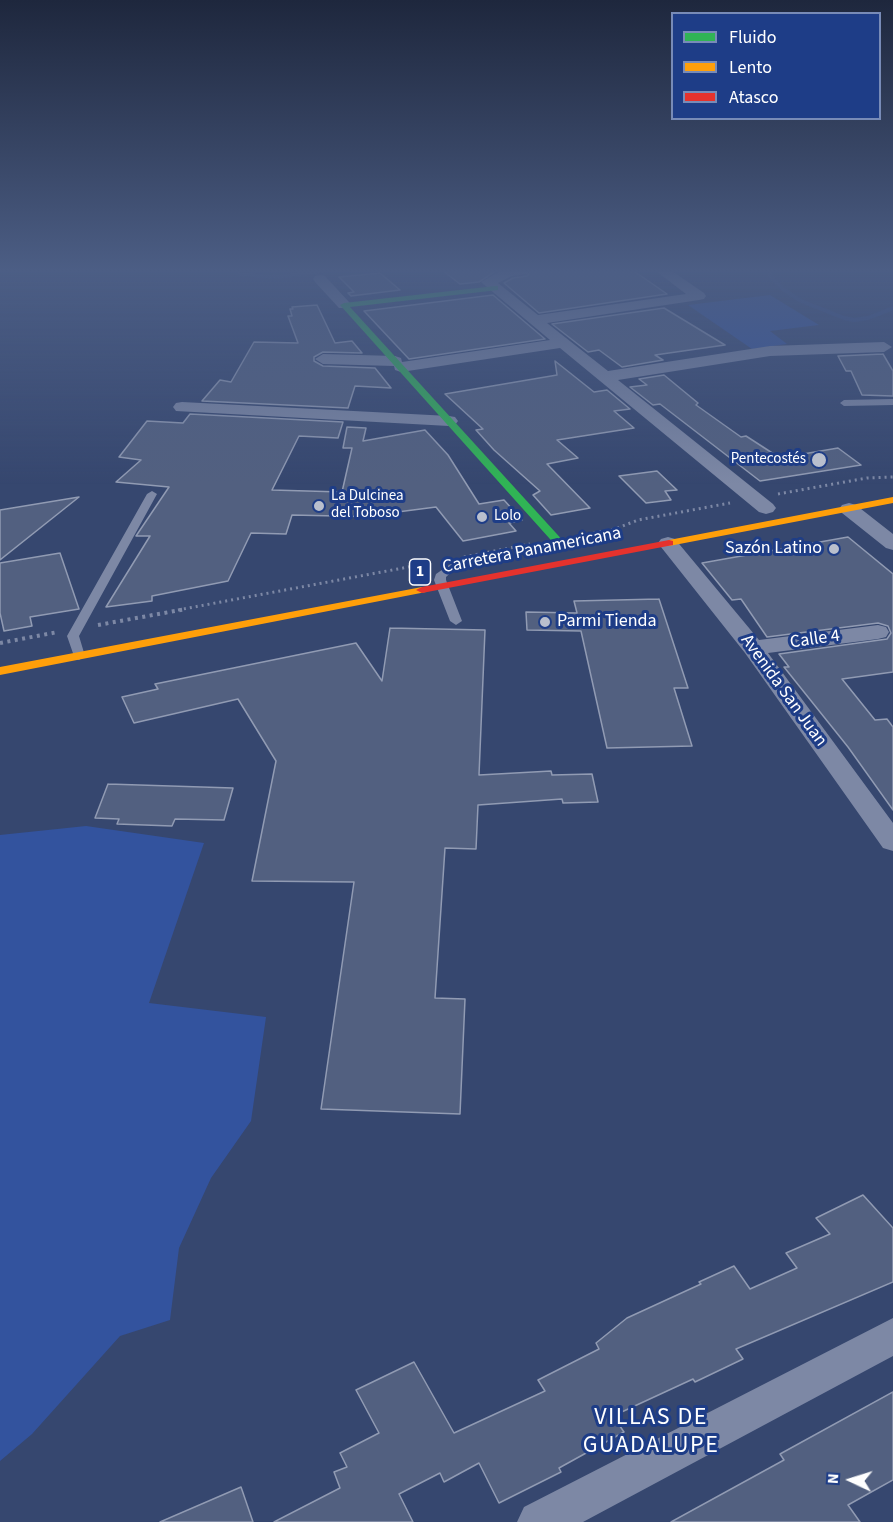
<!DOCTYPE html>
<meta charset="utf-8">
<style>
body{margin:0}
#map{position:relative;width:893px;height:1522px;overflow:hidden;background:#36476f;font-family:"Source Sans 3",sans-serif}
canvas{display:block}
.legend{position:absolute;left:671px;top:12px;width:210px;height:108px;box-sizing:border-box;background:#1e3d87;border:2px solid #788bb7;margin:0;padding:8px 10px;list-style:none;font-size:18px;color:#fff}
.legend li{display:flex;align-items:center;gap:12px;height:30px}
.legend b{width:30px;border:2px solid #788bb7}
.north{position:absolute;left:821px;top:1450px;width:60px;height:60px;-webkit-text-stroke:4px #1e3d87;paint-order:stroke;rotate:274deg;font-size:16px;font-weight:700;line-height:24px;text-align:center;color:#fff}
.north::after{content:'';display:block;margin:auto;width:21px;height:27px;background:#fff;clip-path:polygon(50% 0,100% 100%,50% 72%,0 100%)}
</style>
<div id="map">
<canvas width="893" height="1522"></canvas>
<ul class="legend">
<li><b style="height:8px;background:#30b455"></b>Fluido</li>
<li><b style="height:8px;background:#ff9f0a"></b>Lento</li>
<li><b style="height:8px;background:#e5322d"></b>Atasco</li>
</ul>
<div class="north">N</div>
</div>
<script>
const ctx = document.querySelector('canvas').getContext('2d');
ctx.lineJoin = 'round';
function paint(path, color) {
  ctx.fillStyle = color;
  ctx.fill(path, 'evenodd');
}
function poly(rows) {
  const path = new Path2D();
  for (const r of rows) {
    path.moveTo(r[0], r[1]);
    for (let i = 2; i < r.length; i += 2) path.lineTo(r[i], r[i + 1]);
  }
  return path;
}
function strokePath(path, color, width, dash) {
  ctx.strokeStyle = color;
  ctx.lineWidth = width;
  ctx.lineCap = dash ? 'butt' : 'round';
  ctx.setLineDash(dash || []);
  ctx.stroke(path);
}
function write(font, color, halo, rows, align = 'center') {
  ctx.font = font + ' "Source Sans 3",sans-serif';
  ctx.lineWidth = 6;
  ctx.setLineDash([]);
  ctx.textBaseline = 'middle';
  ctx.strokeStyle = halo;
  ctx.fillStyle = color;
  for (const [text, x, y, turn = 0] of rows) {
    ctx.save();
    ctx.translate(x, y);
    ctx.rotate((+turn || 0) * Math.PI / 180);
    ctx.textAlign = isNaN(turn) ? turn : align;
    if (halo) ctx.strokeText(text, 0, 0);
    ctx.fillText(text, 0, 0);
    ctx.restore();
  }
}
const green = poly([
 [770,295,819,325,770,331,787,344,752,349,688,305],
 [86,826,204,843,149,1003,266,1017,251,1121,211,1178,179,1248,170,1320,120,1336,32,1434,0,1461,0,835]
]);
const stream = poly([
 [239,271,240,274,275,277,324,271],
 [770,271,770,276,784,290,801,301,844,318,854,320,868,318,893,308]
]);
const building = poly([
 [443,271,496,271,479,282,460,284,443,271],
 [531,271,634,271,667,294,539,313,504,283,513,278,527,276,531,271],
 [380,273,400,290,351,296,348,293,354,292,339,277,380,273],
 [493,295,545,339,409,359,364,311,493,295],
 [317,305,335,343,352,341,362,353,323,352,314,357,314,361,323,366,375,368,391,388,355,386,348,408,202,401,220,380,231,382,254,342,298,343,288,316,292,316,290,309,293,309,292,307,317,305],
 [664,308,725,345,655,355,663,360,622,367,599,350,588,352,552,324,664,308],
 [883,354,893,371,893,396,862,395,851,371,846,371,838,356,883,354],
 [555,361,594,392,607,390,630,409,614,411,634,428,557,440,578,458,547,464,590,508,551,515,533,495,540,491,494,450,476,430,483,429,445,394,557,375,555,361],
 [664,375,698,403,696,405,741,437,746,436,780,458,838,448,861,465,760,481,660,404,653,405,630,387,647,385,639,379,664,375],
 [190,414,343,422,338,438,299,436,272,490,342,492,352,448,343,448,347,427,366,428,363,441,425,430,448,455,479,504,504,500,522,520,509,523,516,531,463,541,436,507,382,514,382,517,292,515,286,534,251,533,228,581,152,596,152,601,106,607,150,536,136,536,169,487,116,482,141,460,119,457,147,421,183,423,190,414],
 [657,471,677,490,665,491,671,500,646,503,619,476,657,471],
 [79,497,0,560,0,510,79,497],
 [848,537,893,574,893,672,842,679,875,720,887,719,893,727,893,810,848,747,784,667,789,667,779,654,887,639,891,633,888,626,878,623,767,637,741,599,732,600,702,563,848,537],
 [60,553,79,609,30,617,32,626,4,631,0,613,0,563,60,553],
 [659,599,688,688,674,688,692,746,607,748,581,631,527,630,526,612,577,613,574,601,659,599],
 [390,628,485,630,479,775,551,771,552,775,592,774,598,802,563,803,562,799,478,805,476,849,445,848,435,998,465,999,460,1114,321,1109,354,882,252,881,276,761,238,699,134,723,122,697,158,689,155,684,356,643,382,681,390,628],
 [108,784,233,788,224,820,175,819,172,826,117,824,119,819,95,818,108,784],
 [863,1195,893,1228,893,1282,736,1349,743,1359,695,1382,693,1379,613,1416,624,1432,559,1468,561,1472,499,1503,479,1463,444,1482,440,1473,399,1494,413,1522,274,1522,340,1488,334,1472,347,1467,340,1453,379,1433,356,1390,414,1362,454,1433,545,1391,538,1380,599,1349,596,1343,627,1318,701,1284,699,1282,734,1266,750,1289,797,1268,786,1253,830,1234,816,1218,863,1195],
 [893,1392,893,1480,848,1505,860,1522,671,1522,784,1460,780,1454,893,1392],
 [241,1487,253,1522,160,1522,241,1487]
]);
const pathFar1 = poly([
 [778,494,867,478,893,477],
 [582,535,615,529,638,520,730,503],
 [464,557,530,544],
 [178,610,430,563]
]);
const path = poly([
 [98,625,186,609],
 [0,643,58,632]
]);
const lane = poly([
 [893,399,893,405,844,406,840,403,844,400,893,399],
 [152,491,157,494,79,636,85,656,79,660,75,659,67,636,147,494,152,491],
 [452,563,458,566,446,577,446,580,462,621,456,625,450,621,434,580,436,574,452,563]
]);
const street = poly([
 [500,271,529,271,527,274,512,276,498,283,538,315,686,294,656,271,672,271,704,293,706,296,704,299,699,300,547,323,608,371,770,346,884,342,892,347,884,352,770,356,618,380,773,504,776,508,773,512,766,514,759,512,560,348,401,372,395,370,394,366,323,364,315,359,323,354,395,356,401,358,402,362,550,340,481,282,500,271],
 [320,275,325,276,349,302,351,305,349,308,339,308,315,282,313,279,315,276,320,275],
 [182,402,449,416,455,417,458,421,455,425,449,426,176,411,173,407,176,403,182,402],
 [849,503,856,505,893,534,893,550,886,548,842,513,839,509,842,505,849,503],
 [668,537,675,539,759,640,878,625,886,627,889,632,886,637,878,639,768,653,893,823,893,851,883,848,745,653,661,547,658,543,661,539,668,537],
 [893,1318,893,1356,583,1522,517,1522,524,1507,893,1318]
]);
const fast = poly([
 [495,286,498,286,498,290,350,307,566,544,566,548,558,548,340,305,344,303,495,286]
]);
const slow = poly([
 [893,497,893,503,669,546,664,543,669,540,893,497],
 [422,587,426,588,426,592,0,675,0,667,422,587]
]);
const jam = poly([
 [669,540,673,541,673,545,422,593,416,590,422,587,669,540]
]);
const markers = [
 [819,460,8,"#b9bfcd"],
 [319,506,6,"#b9bfcd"],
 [482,517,6,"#b9bfcd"],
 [834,549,6,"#b9bfcd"],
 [545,622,6,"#b9bfcd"]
];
const farPoinames = [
 ["Pentecostés",806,460,"right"],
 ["La Dulcinea",331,497],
 ["del Toboso",331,514],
 ["Lolo",494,517]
];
const shields = [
 [420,572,21]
];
const shieldNames = [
 ["1",420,572]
];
const poiNames = [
 ["Sazón Latino",822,549],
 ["Parmi Tienda",557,622,"left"]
];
const streetNames = [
 ["Carretera Panamericana",532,551,-11],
 ["Calle 4",815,640,-8],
 ["Avenida San Juan",783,691,54]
];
const nearNeighbourhoodnames = [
 ["VILLAS DE",651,1419],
 ["GUADALUPE",651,1447]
];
paint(green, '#33539e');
strokePath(stream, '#354b80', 4);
paint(building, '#526080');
strokePath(building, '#919bb3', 1.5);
strokePath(pathFar1, '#7d88a5', 3, [2, 4]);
strokePath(path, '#7d88a5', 4, [3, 4.5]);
paint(lane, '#7d88a5');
paint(street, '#7d88a5');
paint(fast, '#30b455');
paint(slow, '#ff9f0a');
paint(jam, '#e5322d');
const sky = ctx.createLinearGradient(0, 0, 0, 484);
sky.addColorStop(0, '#1e273d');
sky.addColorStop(0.56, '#4c5e85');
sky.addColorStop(1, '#4c5e8500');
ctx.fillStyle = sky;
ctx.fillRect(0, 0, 893, 484);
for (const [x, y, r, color] of markers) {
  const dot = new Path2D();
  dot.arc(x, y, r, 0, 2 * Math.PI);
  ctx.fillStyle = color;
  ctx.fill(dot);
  strokePath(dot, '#1e3d87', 2);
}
write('15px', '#fff', '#1e3d87', farPoinames, 'left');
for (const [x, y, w] of shields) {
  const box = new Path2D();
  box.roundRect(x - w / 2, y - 13, w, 26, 4.5);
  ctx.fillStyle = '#1e3d87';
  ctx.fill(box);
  strokePath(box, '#fff', 1.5);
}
write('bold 16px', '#fff', null, shieldNames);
write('18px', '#fff', '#1e3d87', poiNames, 'right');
write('18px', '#fff', '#1e3d87', streetNames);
ctx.letterSpacing = '1.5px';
write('24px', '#fff', '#1e3d87', nearNeighbourhoodnames);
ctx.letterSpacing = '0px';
</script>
